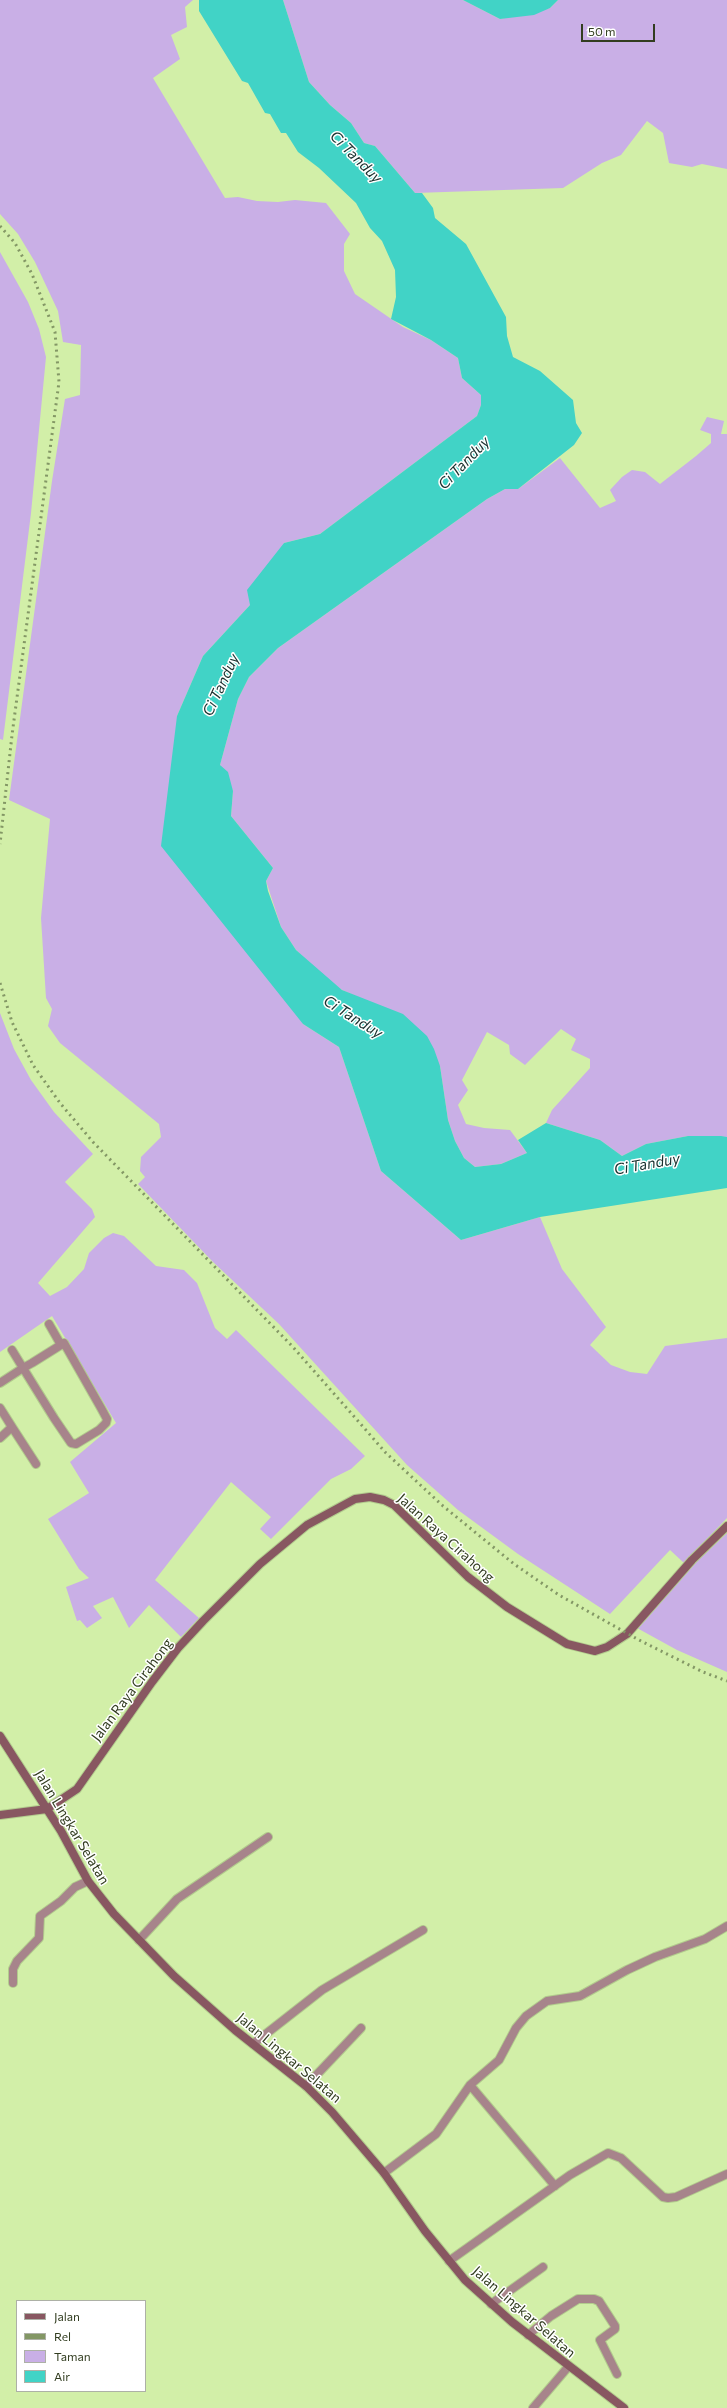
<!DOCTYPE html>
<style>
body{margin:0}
#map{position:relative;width:727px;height:2408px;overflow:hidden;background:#d2efa8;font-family:Commissioner,sans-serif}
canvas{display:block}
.legend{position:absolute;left:16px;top:2300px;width:130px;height:92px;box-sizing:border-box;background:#fff;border:1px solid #adb1a6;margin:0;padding:5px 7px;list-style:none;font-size:12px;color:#323d20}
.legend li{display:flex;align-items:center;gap:8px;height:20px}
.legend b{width:20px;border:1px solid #adb1a6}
.scale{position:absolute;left:581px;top:24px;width:74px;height:18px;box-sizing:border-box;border:2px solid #323d20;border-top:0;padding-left:5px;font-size:12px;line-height:14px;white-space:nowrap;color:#323d20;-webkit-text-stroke:3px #fff;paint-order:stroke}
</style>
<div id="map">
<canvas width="727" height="2408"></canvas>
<ul class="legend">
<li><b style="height:5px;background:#885761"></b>Jalan</li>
<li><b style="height:5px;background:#839765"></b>Rel</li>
<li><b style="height:11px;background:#c9afe6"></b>Taman</li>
<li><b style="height:11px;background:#41d3c6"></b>Air</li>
</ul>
<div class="scale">50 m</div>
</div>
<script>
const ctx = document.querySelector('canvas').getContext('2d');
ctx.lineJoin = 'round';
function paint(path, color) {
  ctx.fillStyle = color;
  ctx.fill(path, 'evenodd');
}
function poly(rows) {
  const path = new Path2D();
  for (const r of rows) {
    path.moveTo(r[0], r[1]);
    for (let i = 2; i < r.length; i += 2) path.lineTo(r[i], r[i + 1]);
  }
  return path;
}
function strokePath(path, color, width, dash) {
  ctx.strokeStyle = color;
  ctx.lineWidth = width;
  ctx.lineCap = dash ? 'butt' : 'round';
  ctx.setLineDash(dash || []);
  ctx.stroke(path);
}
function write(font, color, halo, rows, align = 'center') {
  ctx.font = font + ' Commissioner,sans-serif';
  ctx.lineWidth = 3;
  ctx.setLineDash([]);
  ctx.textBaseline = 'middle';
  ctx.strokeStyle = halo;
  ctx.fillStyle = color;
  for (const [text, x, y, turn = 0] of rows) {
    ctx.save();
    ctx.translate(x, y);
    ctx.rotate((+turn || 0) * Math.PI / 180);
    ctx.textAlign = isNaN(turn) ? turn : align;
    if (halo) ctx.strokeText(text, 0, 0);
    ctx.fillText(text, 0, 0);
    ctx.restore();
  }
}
const green = poly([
 [0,0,193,0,185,7,187,27,171,35,180,59,153,78,225,198,238,197,257,201,278,202,295,200,326,203,350,234,344,244,344,271,355,294,403,327,431,340,458,358,462,378,481,395,481,405,477,416,320,534,284,543,250,605,203,656,177,716,303,1024,339,1047,381,1171,461,1240,540,1217,562,1269,606,1327,590,1345,611,1365,630,1372,647,1374,665,1346,727,1338,727,1518,684,1563,670,1550,610,1614,518,1554,458,1510,407,1465,279,1324,213,1262,138,1184,145,1177,140,1171,141,1157,161,1137,159,1124,60,1043,48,1026,52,1009,46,998,41,918,50,819,9,800,52,481,65,399,80,395,81,345,63,342,58,311,35,262,18,234,0,214],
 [283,0,463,0,500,19,550,8,558,0,727,0,727,169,702,164,692,167,669,163,663,133,647,121,621,155,602,163,563,188,415,193,375,146,364,143,351,123,330,105,309,82],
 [0,252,28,302,39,329,46,357,31,513,3,740,0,739],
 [707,417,724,421,721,434,727,434,727,1137,688,1136,646,1144,622,1156,600,1140,546,1123,552,1110,590,1068,590,1059,571,1050,576,1039,561,1029,525,1065,510,1054,509,1045,487,1032,462,1080,468,1090,458,1105,466,1124,484,1128,510,1130,527,1153,501,1164,475,1167,464,1158,455,1141,448,1120,440,1066,372,1003,342,990,322,975,296,950,281,927,266,881,273,868,231,816,233,791,220,765,238,699,249,677,278,648,487,499,505,489,518,489,560,458,600,508,616,501,610,490,622,477,632,470,645,472,660,484,696,456,711,443,711,434,700,430],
 [0,1013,14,1049,31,1080,54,1112,93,1154,65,1182,92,1209,95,1217,38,1283,50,1296,67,1287,84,1269,89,1253,104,1238,113,1233,124,1236,156,1266,184,1270,197,1283,215,1328,227,1339,236,1330,365,1456,351,1469,331,1479,271,1539,260,1529,271,1517,231,1482,155,1580,199,1618,181,1637,149,1605,129,1628,113,1597,93,1606,102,1618,87,1628,80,1620,77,1621,74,1612,66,1587,89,1578,79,1569,48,1519,89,1493,70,1462,116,1423,52,1316,0,1352],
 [727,1533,727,1672,677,1650,637,1628,697,1561]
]);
const water = poly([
 [199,0,283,0,309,82,330,105,351,123,364,143,375,146,415,193,422,193,433,208,435,218,466,244,506,317,507,336,513,357,540,371,573,400,576,423,582,433,574,445,518,489,505,489,487,499,278,648,249,677,238,699,220,765,228,772,233,791,231,816,273,868,266,881,268,891,281,927,296,950,342,990,403,1014,427,1036,434,1049,440,1066,448,1120,455,1141,464,1158,475,1167,501,1164,527,1153,518,1140,546,1123,600,1140,622,1156,646,1144,688,1136,721,1136,727,1137,727,1188,540,1217,461,1240,381,1171,339,1047,303,1024,161,846,177,716,203,656,250,605,247,590,284,543,320,534,477,416,481,405,481,395,462,378,458,358,431,340,391,319,396,297,395,270,382,241,370,228,356,203,319,168,298,152,286,133,281,133,270,114,265,113,248,83,242,81,199,11],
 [463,0,558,0,550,8,534,15,500,19]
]);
const street = poly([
 [49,1324,61,1345],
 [0,1383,23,1368,32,1363,64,1343,101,1408,107,1419,106,1423,99,1430,76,1444,71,1443,54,1418,23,1368,12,1350],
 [0,1408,12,1427,0,1438],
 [12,1427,36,1464],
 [139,1940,177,1899,268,1837],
 [13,1983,13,1969,17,1961,39,1938,40,1916,61,1901,75,1887,88,1881],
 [253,2044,322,1990,423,1930],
 [470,2085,555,2186],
 [306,2086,361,2028],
 [384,2173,436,2134,470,2085,499,2060,516,2028,526,2016,547,2001,580,1996,627,1970,655,1957,705,1939,727,1926],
 [449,2261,570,2175,608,2153,621,2158,663,2197,668,2198,676,2197,727,2174],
 [491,2304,543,2267],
 [528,2335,551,2316,578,2299,594,2299,599,2301,615,2326,615,2329,600,2340,617,2374],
 [533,2408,568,2367]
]);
const secondary = poly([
 [0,1736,61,1831,88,1881,114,1914,174,1976,235,2030,306,2086,332,2112,384,2173,425,2231,465,2280,512,2322,624,2408],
 [0,1815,47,1809,77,1789,152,1682,178,1648,203,1621,260,1564,307,1525,355,1499,370,1497,384,1500,394,1505,468,1577,507,1607,567,1644,595,1651,607,1647,627,1634,692,1560,727,1526]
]);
const rail = poly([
 [0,226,15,243,32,274,55,332,59,382,12,735,0,844],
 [0,983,12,1022,33,1065,60,1103,93,1142,293,1347,386,1453,443,1506,514,1564,559,1595,639,1640,703,1672,727,1681]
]);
const streetNames = [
 ["Jalan Raya Cirahong",446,1538,42],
 ["Jalan Raya Cirahong",132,1690,-53],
 ["Jalan Lingkar Selatan",72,1827,59],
 ["Jalan Lingkar Selatan",289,2058,40],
 ["Jalan Lingkar Selatan",524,2312,41]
];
const waterNames = [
 ["Ci Tanduy",356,157,45],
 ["Ci Tanduy",464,463,-46],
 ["Ci Tanduy",221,685,-65],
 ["Ci Tanduy",353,1017,32],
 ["Ci Tanduy",647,1164,-10]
];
paint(green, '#c9afe6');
paint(water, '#41d3c6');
strokePath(street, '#b2cb8d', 10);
strokePath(secondary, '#b2cb8d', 10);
strokePath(street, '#a7848b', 8);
strokePath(secondary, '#885761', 8);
strokePath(rail, '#839765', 3, [2, 4]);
write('14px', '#323d20', '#fff', streetNames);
write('italic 15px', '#18302d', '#fff', waterNames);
</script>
